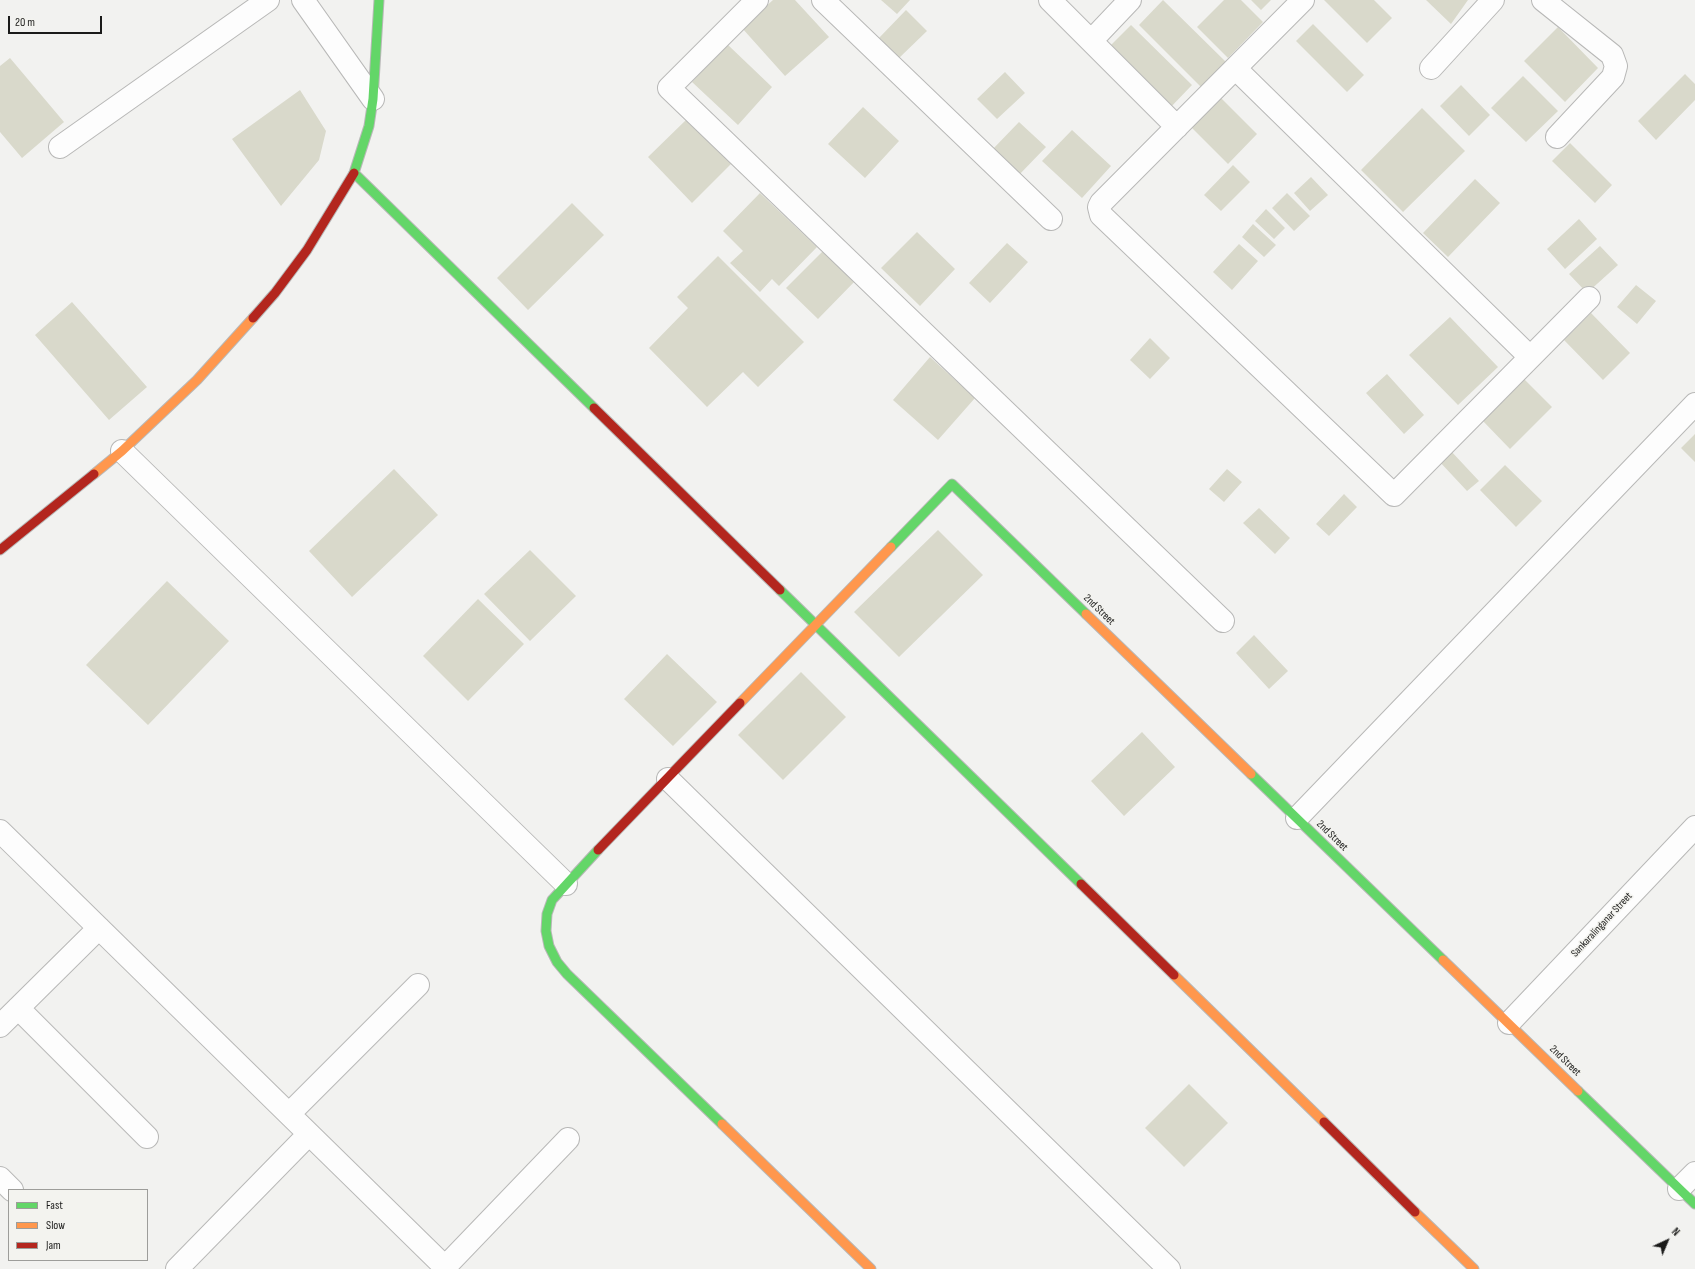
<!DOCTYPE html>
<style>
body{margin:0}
#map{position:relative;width:1695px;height:1269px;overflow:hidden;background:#f2f2f0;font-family:"Sofia Sans Condensed",sans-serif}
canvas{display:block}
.legend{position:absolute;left:8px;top:1189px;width:140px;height:72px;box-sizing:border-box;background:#f3f3ef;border:1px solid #9d9d9a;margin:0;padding:5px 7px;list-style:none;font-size:12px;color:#1b1b1a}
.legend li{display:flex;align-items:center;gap:8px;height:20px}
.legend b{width:20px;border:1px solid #9d9d9a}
.north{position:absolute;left:1647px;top:1221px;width:40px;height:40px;-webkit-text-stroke:3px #f3f3ef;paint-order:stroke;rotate:44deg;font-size:11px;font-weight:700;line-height:16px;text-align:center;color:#1b1b1a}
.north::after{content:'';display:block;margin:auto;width:14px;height:18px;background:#1b1b1a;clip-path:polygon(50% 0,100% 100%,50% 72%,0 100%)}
.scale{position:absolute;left:8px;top:16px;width:94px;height:18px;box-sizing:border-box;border:2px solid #1b1b1a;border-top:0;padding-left:5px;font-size:12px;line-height:14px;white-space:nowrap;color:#1b1b1a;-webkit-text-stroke:3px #f3f3ef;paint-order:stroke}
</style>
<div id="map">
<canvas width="1695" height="1269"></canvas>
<ul class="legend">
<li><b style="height:5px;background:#63d668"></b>Fast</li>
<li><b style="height:5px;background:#ff974d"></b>Slow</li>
<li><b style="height:5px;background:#b3261e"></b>Jam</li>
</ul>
<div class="north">N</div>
<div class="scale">20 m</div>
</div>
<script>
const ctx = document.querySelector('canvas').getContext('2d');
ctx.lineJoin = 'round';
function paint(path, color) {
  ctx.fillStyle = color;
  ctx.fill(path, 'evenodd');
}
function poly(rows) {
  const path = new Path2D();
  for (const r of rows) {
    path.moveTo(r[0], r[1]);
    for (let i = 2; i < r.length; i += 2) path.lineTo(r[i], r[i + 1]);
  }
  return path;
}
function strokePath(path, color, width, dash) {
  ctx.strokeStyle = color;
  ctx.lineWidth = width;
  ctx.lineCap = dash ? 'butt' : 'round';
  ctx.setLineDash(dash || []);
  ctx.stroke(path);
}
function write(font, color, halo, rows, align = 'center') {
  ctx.font = font + ' "Sofia Sans Condensed",sans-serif';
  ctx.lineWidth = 3;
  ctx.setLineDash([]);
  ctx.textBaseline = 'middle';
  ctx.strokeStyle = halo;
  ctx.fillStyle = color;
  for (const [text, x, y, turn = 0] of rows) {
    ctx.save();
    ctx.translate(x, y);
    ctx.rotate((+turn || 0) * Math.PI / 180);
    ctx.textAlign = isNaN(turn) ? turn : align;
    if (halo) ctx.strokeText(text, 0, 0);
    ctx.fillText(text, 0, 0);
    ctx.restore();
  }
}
const building = poly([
 [773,0,795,0,829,37,785,76,742,28],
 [881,0,910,0,897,14],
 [1163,0,1226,62,1201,87,1139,25],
 [1224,0,1241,0,1263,22,1228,58,1197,27],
 [1251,0,1271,0,1261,10],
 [1324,0,1374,0,1392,18,1367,43],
 [1426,0,1468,0,1451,24],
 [906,10,927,31,898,59,878,39],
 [1313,24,1364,75,1347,92,1296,41],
 [1131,25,1192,85,1168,110,1107,49],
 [1558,27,1598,68,1565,102,1524,61],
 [727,44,772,87,738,125,692,82],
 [10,58,64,122,22,158,0,132,0,66],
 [1005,72,1025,93,997,119,977,99],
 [1685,74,1695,84,1695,100,1656,140,1638,121],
 [1523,76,1558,111,1526,142,1491,108],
 [1461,85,1490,115,1469,136,1440,106],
 [300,90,326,131,319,160,281,206,232,139],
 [1218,95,1257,134,1228,164,1188,124],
 [863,107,899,141,865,178,828,144],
 [1422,108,1465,151,1403,212,1361,170],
 [687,119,731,164,692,203,648,157],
 [1019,122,1046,147,1017,177,991,151],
 [1072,130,1111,166,1082,198,1042,161],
 [1570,143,1612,185,1595,203,1552,161],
 [1233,165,1250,182,1221,211,1204,195],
 [1311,177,1328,195,1310,211,1294,193],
 [1475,179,1500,203,1448,257,1423,233],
 [760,193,817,247,779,286,772,279,760,292,730,263,743,251,723,231],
 [1287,193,1310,216,1294,231,1272,208],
 [572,203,604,235,528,310,497,278],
 [1266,209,1285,228,1274,239,1255,221],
 [1579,219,1597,239,1565,269,1547,249],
 [1253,224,1276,245,1264,257,1242,237],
 [917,232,955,269,920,306,881,268],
 [1007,243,1028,262,990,303,969,283],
 [1239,244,1258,261,1232,290,1213,272],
 [1600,246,1618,265,1587,293,1569,274],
 [826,248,858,278,818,319,786,288],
 [718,256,804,342,758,387,743,372,707,407,649,348,688,308,677,297],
 [1636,285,1656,301,1637,324,1617,307],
 [72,302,147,387,109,420,35,335],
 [1591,313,1630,353,1603,380,1564,340],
 [1450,317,1498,367,1458,405,1409,355],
 [1150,338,1170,358,1150,379,1130,360],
 [930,357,975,398,938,440,893,400],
 [1387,374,1424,415,1404,434,1366,393],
 [1522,377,1552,407,1510,449,1481,419],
 [1695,434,1695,462,1681,448],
 [1450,450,1479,481,1467,491,1438,460],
 [1505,465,1542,501,1516,527,1480,490],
 [394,469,438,515,352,597,309,551],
 [1227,469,1242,482,1224,502,1209,489],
 [1344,494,1357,507,1329,536,1316,524],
 [1259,508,1290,538,1275,554,1243,523],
 [938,530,983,575,899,657,854,612],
 [530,550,576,596,530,641,484,594],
 [167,581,229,641,148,725,86,665],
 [478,599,524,644,468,701,423,656],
 [1254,635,1288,671,1269,689,1236,653],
 [667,654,717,702,673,746,624,699],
 [801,672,846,717,783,780,738,735],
 [1142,732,1175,767,1124,816,1091,781],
 [1189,1084,1228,1123,1184,1167,1145,1128]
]);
const street = poly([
 [303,0,373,99],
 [757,0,669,88,1223,621],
 [823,0,1051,219],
 [1050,0,1177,127],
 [1303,0,1101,203,1099,207,1101,215,1394,495,1589,298],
 [1543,0,1612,55,1616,66,1613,77,1557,137],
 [1092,40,1130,0],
 [1431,68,1493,0],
 [1236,69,1530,357],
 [60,147,268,0],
 [122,451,566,884],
 [668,779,1169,1269],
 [1297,818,1695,404],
 [0,831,447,1269],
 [18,1008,147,1137],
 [1509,1023,1695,827],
 [0,1026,99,928],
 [289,1114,418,985],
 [0,1178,12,1190],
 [1679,1189,1695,1173],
 [445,1267,568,1139],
 [177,1269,309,1134]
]);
const fast = poly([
 [354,173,594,408],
 [354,173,369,126,373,99,379,0],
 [891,547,952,484,1086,614],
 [780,590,1081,884],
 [1251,774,1443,960],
 [598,850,552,900,547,914,546,931,549,946,557,962,567,974,722,1124],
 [1578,1091,1695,1204]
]);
const slow = poly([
 [94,474,122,451,197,380,253,318],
 [1086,614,1251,774],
 [740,703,891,547],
 [1443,960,1578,1091],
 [1174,975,1324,1122],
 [722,1124,871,1269],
 [1415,1212,1474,1269]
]);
const jam = poly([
 [253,318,275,293,307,250,354,173],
 [594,408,780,590],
 [0,550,94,474],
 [598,850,740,703],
 [1081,884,1174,975],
 [1324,1122,1415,1212]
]);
const streetNames = [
 ["2nd Street",1099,610,44],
 ["2nd Street",1332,836,44],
 ["Sankaralinganar Street",1602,925,-47],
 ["2nd Street",1565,1061,44]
];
paint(building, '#d9d9cb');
strokePath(street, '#b8b8b7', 24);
strokePath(fast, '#b8b8b7', 11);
strokePath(slow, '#b8b8b7', 11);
strokePath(jam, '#b8b8b7', 11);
strokePath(street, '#fdfdfd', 22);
strokePath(fast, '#63d668', 9);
strokePath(slow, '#ff974d', 9);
strokePath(jam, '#b3261e', 9);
write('11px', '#1b1b1a', '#f3f3ef', streetNames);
</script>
